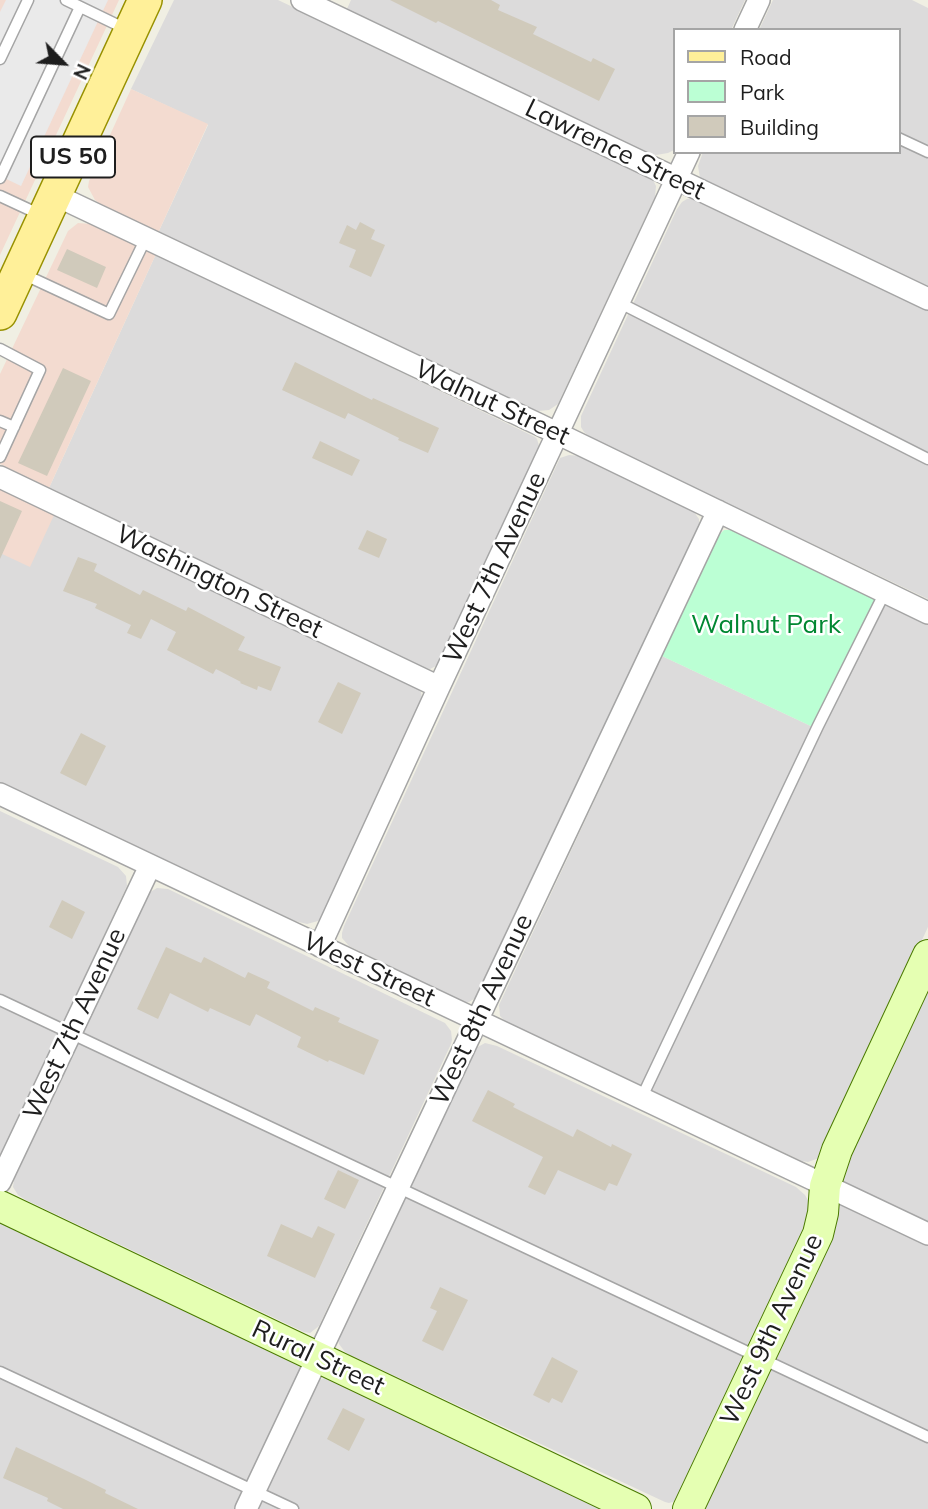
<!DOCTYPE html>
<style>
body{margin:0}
#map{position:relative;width:928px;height:1509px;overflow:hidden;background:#f0efe3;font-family:Mulish,sans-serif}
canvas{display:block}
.legend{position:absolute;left:673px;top:28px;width:228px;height:126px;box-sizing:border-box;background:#fff;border:2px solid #a5a5a5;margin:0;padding:9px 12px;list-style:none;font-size:21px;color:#1e1e1e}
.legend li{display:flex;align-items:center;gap:14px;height:35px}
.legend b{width:35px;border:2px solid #a5a5a5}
.north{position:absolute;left:28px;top:28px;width:70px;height:70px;-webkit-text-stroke:5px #fff;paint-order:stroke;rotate:115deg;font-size:19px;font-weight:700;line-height:28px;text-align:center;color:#1e1e1e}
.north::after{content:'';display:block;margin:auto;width:24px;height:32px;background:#1e1e1e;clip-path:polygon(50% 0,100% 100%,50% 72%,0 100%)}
</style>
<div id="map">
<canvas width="928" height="1509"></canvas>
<ul class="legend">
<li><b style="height:9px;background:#fff099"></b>Road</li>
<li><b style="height:19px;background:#bbffd4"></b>Park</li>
<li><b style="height:19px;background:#d0cabb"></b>Building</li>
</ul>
<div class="north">N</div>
</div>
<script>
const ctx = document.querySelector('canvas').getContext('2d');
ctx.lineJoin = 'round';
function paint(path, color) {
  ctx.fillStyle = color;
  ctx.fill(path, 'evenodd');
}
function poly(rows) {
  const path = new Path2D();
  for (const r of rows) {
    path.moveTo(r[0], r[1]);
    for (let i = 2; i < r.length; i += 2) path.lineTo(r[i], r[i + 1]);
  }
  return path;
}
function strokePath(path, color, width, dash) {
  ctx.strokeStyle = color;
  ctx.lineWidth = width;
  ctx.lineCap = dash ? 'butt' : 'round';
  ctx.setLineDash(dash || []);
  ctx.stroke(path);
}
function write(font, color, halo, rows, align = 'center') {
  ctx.font = font + ' Mulish,sans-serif';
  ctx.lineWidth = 5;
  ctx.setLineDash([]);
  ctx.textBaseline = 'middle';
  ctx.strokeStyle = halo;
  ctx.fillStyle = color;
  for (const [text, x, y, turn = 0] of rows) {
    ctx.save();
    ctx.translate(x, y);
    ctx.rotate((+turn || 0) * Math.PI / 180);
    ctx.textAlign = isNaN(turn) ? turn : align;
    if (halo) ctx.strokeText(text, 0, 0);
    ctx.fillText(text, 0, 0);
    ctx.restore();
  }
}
const residential = poly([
 [174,0,278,0,649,176,653,180,656,186,655,197,558,404,549,410,538,411,532,409,158,233,208,125,131,89],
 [351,0,745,0,731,30,674,30,674,150,668,153,656,155,648,153,346,11],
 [773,0,912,0,928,8,928,287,706,182,700,178,698,166,703,152,898,152,898,30,759,30],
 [692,198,928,309,928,599,591,438,584,432,581,427,581,416,677,209,682,202,687,199],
 [156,254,535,437,537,439,540,449,440,664,430,669,424,668,49,488],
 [569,455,580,456,694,512,699,519,699,525,697,532,477,997,469,1002,463,1002,349,946,342,938,342,933,344,926,560,458],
 [55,513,418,688,421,692,422,698,421,706,323,916,318,921,307,924,295,921,0,782,0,553],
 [876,598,928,624,928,927,823,1154,819,1158,808,1162,802,1161,505,1021,500,1016,499,1005,662,656,815,728],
 [0,811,118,867,126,876,127,886,0,1159],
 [157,888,168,889,445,1023,451,1031,452,1040,451,1044,319,1326,310,1333,304,1332,26,1200,18,1195,13,1187,14,1180,147,894],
 [928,982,928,1509,703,1509,846,1158],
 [485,1043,497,1046,796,1187,805,1195,809,1202,809,1223,676,1501,669,1503,665,1502,350,1355,345,1352,339,1344,338,1340,340,1335,473,1055,476,1048],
 [0,1222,299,1363,300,1368,296,1379,234,1509,0,1509],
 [328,1376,609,1509,257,1509,318,1381]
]);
const commercial = poly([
 [0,0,119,0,0,255],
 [131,89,208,124,158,233,101,205,95,200,88,187,89,181],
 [78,223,91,224,97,227,156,254,49,488,0,464,0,374,68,231],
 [0,488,55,513,30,567,0,553]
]);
const park = poly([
 [724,530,731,530,876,598,815,728,662,656,719,535]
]);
const parking = poly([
 [6,0,108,0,21,186,0,176,0,12]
]);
const building = poly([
 [390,0,491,0,500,5,498,10,537,27,533,34,591,62,593,58,615,69,599,101,438,21,436,23],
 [360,222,375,230,371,239,385,245,371,277,349,267,356,250,339,243,347,225,356,230],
 [67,249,106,267,97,288,57,270],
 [295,362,372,400,373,398,439,428,428,453,398,440,399,438,348,413,345,419,282,390],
 [63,368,91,381,47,476,18,463],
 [320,441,360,460,352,476,312,458],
 [0,501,22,511,0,559],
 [367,530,387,539,379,558,358,549],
 [78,557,97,564,94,571,140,595,143,590,186,611,188,607,245,637,238,650,281,667,271,691,258,686,257,690,240,683,241,682,216,669,213,674,167,650,176,632,151,619,141,639,127,633,131,625,95,608,97,604,63,591],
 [338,682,361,693,342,734,318,722],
 [81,733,106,746,86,786,60,773],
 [62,900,85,912,72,939,49,927],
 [166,947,201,963,204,957,245,978,248,972,270,982,267,988,313,1011,315,1007,340,1018,338,1022,379,1040,364,1075,329,1060,328,1062,297,1047,301,1037,256,1014,250,1026,210,1008,208,1012,170,993,158,1019,137,1009],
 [488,1090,515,1104,513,1107,573,1137,577,1129,611,1147,612,1144,632,1154,617,1186,609,1183,605,1191,558,1170,545,1195,528,1187,543,1157,472,1121],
 [338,1170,359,1180,345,1209,324,1199],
 [281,1224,312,1238,318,1226,335,1234,315,1278,267,1256],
 [440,1287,468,1300,443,1351,422,1341,437,1311,430,1308],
 [552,1357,578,1371,562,1403,552,1398,549,1403,533,1395],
 [343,1408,365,1419,349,1451,327,1439],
 [16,1447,84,1479,106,1490,105,1493,138,1509,63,1509,47,1501,48,1498,3,1478]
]);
const lane = poly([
 [66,0,128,30],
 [0,59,28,0],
 [898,138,928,152],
 [0,178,80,7],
 [0,196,43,216],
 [23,274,109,314,146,238],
 [620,303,928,459],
 [0,349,40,370,0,457],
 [0,421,14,427],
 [0,1000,928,1437],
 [641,1099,818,726,885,592],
 [0,1372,293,1509]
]);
const street = poly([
 [302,0,928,299],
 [745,30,759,0],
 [55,195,540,425,928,613],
 [0,477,439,687],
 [0,794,928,1234],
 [320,946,439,687,689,152],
 [0,1182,150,866],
 [246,1509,718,511]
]);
const secondary = poly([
 [0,1206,636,1509],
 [688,1509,818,1234,823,1213,825,1186,837,1150,928,955]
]);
const primary = poly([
 [0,313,145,0]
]);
const shields = [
 [73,157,84]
];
const shieldNames = [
 ["US 50",73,157]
];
const streetNames = [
 ["Lawrence Street",615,150,26],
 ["Walnut Street",492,403,25],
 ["West 7th Avenue",495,568,-65],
 ["Washington Street",219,582,26],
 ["West Street",369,970,25],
 ["West 8th Avenue",482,1010,-65],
 ["West 7th Avenue",75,1024,-65],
 ["West 9th Avenue",772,1330,-65],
 ["Rural Street",318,1358,25]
];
const parkNames = [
 ["Walnut Park",766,625]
];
paint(residential, '#dcdbdb');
paint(commercial, '#f3dbd0');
paint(park, '#bbffd4');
paint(parking, '#eaeaea');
paint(building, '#d0cabb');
strokePath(lane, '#a5a5a5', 13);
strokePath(street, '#a5a5a5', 24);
strokePath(secondary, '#4a7a00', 32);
strokePath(primary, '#989100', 36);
strokePath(lane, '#fff', 10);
strokePath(street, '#fff', 21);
strokePath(secondary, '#e5ffb2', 30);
strokePath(primary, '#fff099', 33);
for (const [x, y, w] of shields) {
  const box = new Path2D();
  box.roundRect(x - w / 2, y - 20.5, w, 41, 5);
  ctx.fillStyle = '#fff';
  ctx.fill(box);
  strokePath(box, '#1e1e1e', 2);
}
write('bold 24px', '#1e1e1e', null, shieldNames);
write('26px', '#1e1e1e', '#fff', streetNames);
write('26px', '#018732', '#fff', parkNames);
</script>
